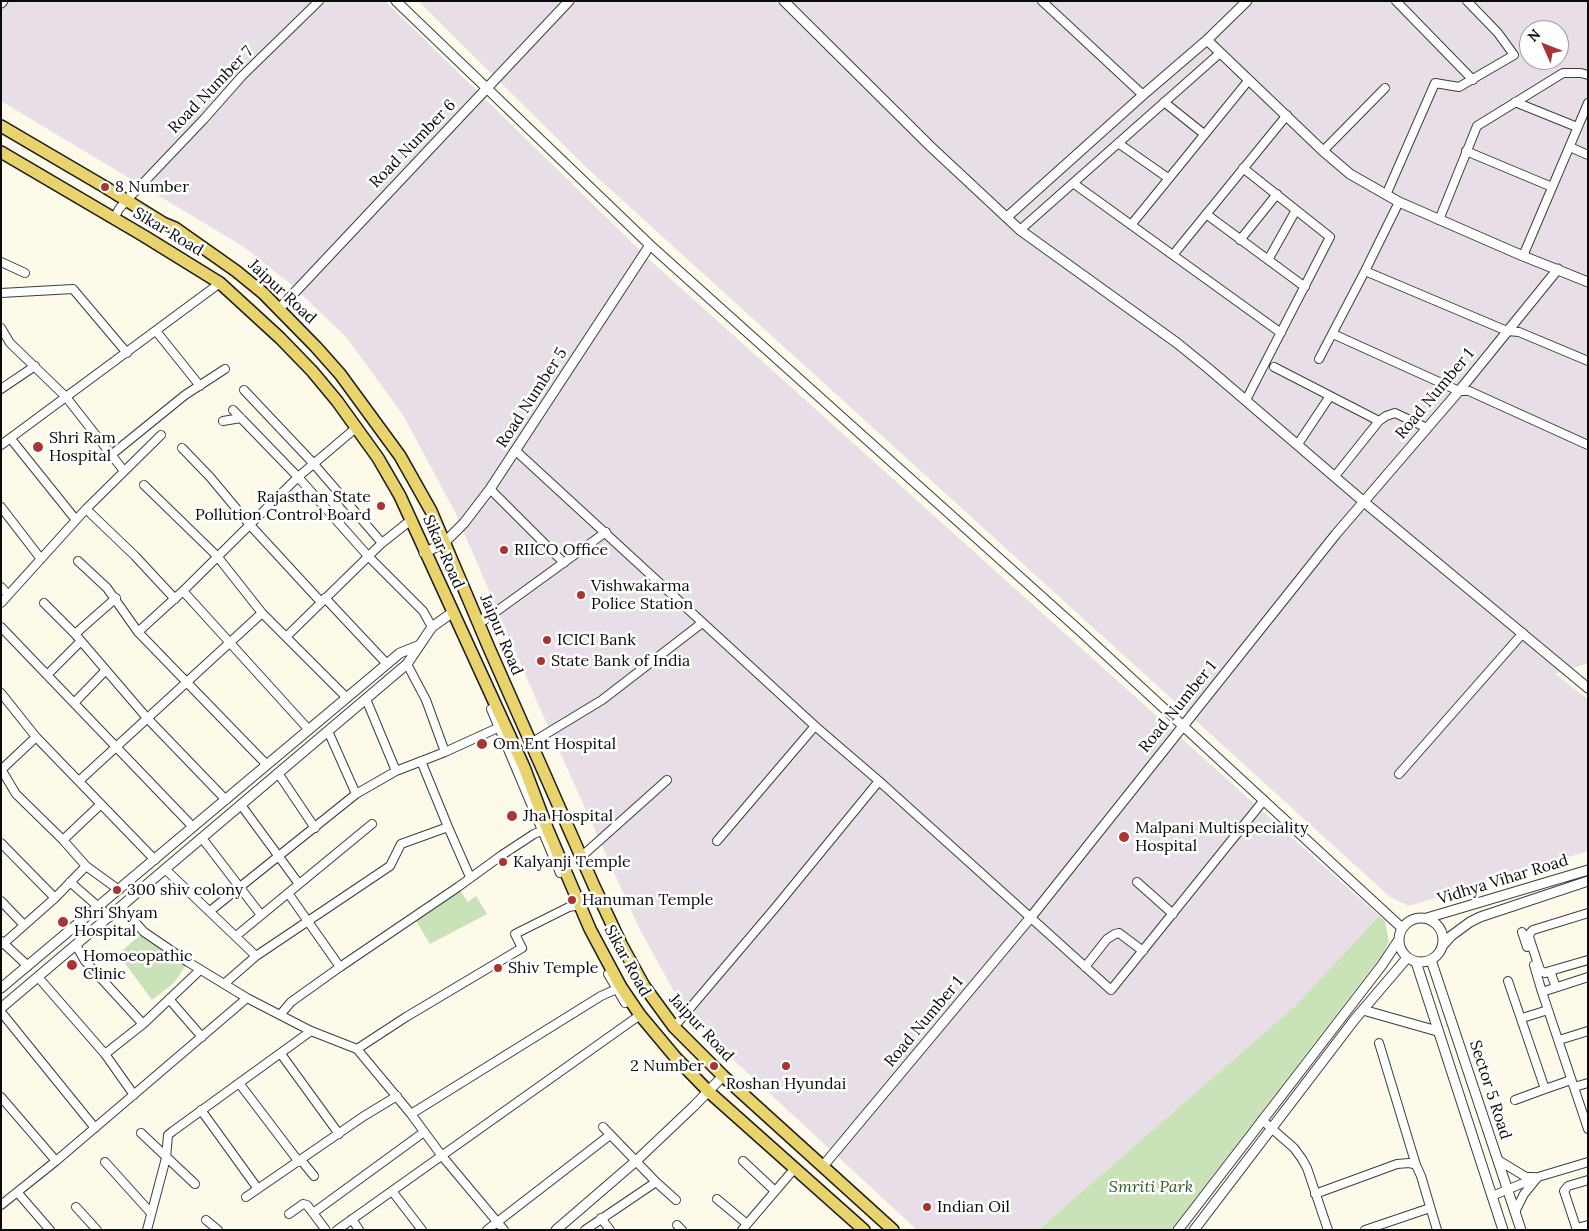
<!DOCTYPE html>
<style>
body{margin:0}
#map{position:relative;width:1589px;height:1231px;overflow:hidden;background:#fdfae9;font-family:Lora,serif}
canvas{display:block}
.frame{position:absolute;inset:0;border:2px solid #0a0a0a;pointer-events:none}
.north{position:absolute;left:1519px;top:20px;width:50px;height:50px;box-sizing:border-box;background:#fff;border:1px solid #9d9d9d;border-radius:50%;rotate:314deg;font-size:14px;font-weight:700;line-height:20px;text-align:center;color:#0a0a0a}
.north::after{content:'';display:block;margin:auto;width:18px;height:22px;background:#a93532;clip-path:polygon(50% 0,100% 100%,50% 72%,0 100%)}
</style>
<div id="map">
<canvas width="1589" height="1231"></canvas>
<div class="frame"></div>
<div class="north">N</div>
</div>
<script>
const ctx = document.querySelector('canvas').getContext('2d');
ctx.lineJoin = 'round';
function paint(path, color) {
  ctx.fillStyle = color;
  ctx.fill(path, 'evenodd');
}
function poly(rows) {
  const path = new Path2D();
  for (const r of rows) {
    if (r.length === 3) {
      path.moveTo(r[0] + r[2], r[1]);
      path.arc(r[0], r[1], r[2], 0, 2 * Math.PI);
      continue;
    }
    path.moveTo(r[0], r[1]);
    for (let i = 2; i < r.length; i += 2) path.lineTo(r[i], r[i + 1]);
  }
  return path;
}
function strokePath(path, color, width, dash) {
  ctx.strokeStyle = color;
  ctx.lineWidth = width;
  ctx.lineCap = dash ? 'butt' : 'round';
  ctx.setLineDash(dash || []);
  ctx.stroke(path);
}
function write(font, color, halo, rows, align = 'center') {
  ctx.font = font + ' Lora,serif';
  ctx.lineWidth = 5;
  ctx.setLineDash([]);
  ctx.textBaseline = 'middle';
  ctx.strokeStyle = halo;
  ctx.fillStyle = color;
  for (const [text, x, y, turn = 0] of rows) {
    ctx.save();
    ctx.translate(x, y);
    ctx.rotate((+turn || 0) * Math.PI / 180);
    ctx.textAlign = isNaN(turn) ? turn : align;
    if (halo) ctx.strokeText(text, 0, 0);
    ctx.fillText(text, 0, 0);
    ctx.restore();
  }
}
const industrial = poly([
 [1,1,385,1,653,263,1379,916,1295,1006,1038,1230,917,1230,725,1052,680,1002,640,930,539,706,455,512,403,415,347,338,293,286,244,247,1,101],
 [418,1,1588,1,1588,663,1555,674,1588,699,1588,851,1409,906,1390,897,588,169],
 [1529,30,1559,30,1559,60,1529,60]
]);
const green = poly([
 [458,887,468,902,476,896,487,914,430,944,415,919],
 [1379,916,1385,921,1389,942,1382,955,1171,1230,1038,1230,1295,1006],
 [144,932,188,962,174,983,152,1000,118,954]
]);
const minor = poly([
 [1042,1,1143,95],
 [1396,1,1473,80],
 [1164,102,1204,134],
 [1515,102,1577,127],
 [1118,143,1168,178],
 [1570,147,1588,155],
 [1323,151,1385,88],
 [1466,151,1552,187],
 [1243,168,1330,237,1246,400],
 [1073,183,1281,333],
 [1386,195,1435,83,1459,87,1514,55,1498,33,1467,1],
 [1206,214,1305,287],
 [114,219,119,209,126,201,204,119,242,76,319,1],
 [1439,220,1477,126,1563,73,1581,73,1588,75],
 [1131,225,1248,81],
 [1020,230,1220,53],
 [1240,240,1277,194],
 [1173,255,1287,115],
 [1523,256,1588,103],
 [1268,260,1296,210],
 [1,262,25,273],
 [1365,271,1507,331,1519,332,1588,361],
 [1,293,73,289,127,353],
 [1,328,10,343,66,397,124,471],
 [156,331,200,386],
 [1333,334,1459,391,1469,391,1588,445],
 [1319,359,1365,271,1399,202],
 [1274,367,1379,421,1335,476],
 [1,389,35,366],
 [244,390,313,463,382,543],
 [233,410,298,477,368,556,423,611,432,627],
 [223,421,241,418],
 [1379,421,1386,416,1395,413,1427,428],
 [11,439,76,520],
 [1298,444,1330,396],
 [1,445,220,283],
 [182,448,210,477,250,525,321,602],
 [516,451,815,726,879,781,1111,990,1264,800],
 [111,455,185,395,225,369],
 [144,485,217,556,262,613,347,698],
 [490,489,564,563],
 [1,507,41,559],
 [86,509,135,556,175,599],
 [78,561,107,588,138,632,267,765],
 [1,587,8,595],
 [183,591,309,730],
 [325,598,387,664],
 [1,603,86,509,161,435],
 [44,603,75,634,147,718,226,800],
 [479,624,606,532],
 [1,627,193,827],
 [138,632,183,591,298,477,357,427],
 [75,634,116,598],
 [286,637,382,543,411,520],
 [407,664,426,700,445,752],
 [47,675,81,641],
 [1,693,36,737,155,860],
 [366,699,396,771],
 [74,703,106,670],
 [491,709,560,873],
 [328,731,356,794],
 [531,743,602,700,702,623],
 [421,761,448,827],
 [1,769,16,794,63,840,86,866,119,890],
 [1,770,36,737],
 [278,773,315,828],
 [1399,774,1523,633],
 [79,781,262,613],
 [241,805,299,884],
 [202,838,261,915],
 [63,840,101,804],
 [717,841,815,726],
 [1,843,55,898],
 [582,856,667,780],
 [165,869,256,956],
 [70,882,110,917],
 [1137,882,1173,914],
 [288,893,340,967],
 [1,901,24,925],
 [121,907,144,932,188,962,247,998,311,1031,357,1049,411,1114,442,1156,504,1230],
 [210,911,356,794,396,771,445,752,504,725],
 [1522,932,1527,947],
 [236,936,372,824],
 [1,941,28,966],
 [3,944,55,898,86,866],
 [76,945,85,961,143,1024],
 [1534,965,1542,992],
 [1085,967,1107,939,1115,934,1119,933,1143,951],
 [1550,971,1588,960],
 [608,974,625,1003],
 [38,977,105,1054,134,1095],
 [1588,977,1542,992,1588,1129],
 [1508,981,1545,1089,1515,1100],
 [224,984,256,956,390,866,401,844,448,827,470,877],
 [1556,987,1550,971,1545,973,1540,970,1529,937,1530,933,1533,930,1588,913],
 [169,999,202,1037],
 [1,1012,95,1128],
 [280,1015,291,1002,340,967,458,887,502,855,534,834,546,829],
 [1522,1018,1548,1010],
 [674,1027,775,908,879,781],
 [1559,1040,1588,1031],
 [1379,1043,1416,1165],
 [357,1049,406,1017,522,948,515,934,569,907,580,905],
 [105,1054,143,1024,200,970],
 [281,1054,339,1134],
 [239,1083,299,1162],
 [1574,1087,1588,1083],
 [1545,1089,1571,1080],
 [1,1097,56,1161],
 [201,1110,258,1189],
 [411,1114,601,996,619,988],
 [1262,1120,1294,1148,1302,1159,1307,1168,1328,1230],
 [141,1133,195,1184],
 [301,1160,314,1176],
 [1498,1160,1526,1177,1534,1177],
 [743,1161,775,1191],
 [105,1162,151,1213],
 [656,1182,676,1200],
 [392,1191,422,1230],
 [18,1193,50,1230],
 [1315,1194,1397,1164,1409,1163,1416,1165,1421,1176,1437,1230],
 [1492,1196,1538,1177,1588,1162],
 [246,1197,364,1116,397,1096],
 [717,1199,747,1224],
 [1,1205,56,1161,247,998],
 [76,1207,97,1230],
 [1515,1212,1524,1194,1537,1178],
 [289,1214,303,1204,307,1205,313,1213],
 [601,1218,610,1230],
 [352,1219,359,1230],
 [206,1220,218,1230],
 [677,1225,682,1230],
 [1577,1228,1588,1225],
 [325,1229,313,1213,424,1132],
 [147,1230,166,1158,168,1135,173,1131,311,1031],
 [337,1230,640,1015],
 [487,1230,610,1135],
 [585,1230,656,1182,603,1127],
 [742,1230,795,1168],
 [1365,1230,1430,1208],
 [1577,1230,1564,1191,1568,1186,1588,1180]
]);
const tertiary = poly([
 [396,1,650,245,1079,630,1402,928],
 [784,1,930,146,1020,230,1177,343,1209,369,1364,502,1588,688],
 [1,3,3,1],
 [1207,40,1323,151,1350,174,1399,202,1523,256,1588,282],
 [1007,217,1143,95,1207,40,1247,1],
 [279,309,569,1],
 [424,553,444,543,464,523,490,489,650,245],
 [1421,940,22],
 [1427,918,1588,870],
 [1443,945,1451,936,1470,922,1480,917,1588,881],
 [1431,960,1521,1230],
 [1416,962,1503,1230],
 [1,988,400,653,420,645],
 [1,1008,407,664,432,627,453,612],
 [1363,1010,1437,1031],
 [823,1166,1031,917,1336,534,1459,391,1558,269],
 [556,1230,636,1161,694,1106,723,1076],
 [1178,1230,1382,965,1398,941],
 [1194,1230,1355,1019,1407,958]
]);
const primary = poly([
 [1,126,105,187,163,223,175,228,236,271,263,293,316,347,340,374,400,456,431,511,489,648,594,886,621,944,644,986,674,1027,723,1076,893,1230],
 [1,152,144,236,220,283,280,338,312,371,337,401,378,458,400,496,524,767,547,828,590,929,621,987,640,1015,676,1058,709,1092,864,1230]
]);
const markers = [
 [105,187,5,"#a93532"],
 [38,447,6,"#a93532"],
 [381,506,5,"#a93532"],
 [504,550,5,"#a93532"],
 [581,595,5,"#a93532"],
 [547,640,5,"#a93532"],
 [541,661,5,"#a93532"],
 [482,744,6,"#a93532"],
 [512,816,6,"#a93532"],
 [1124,837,6,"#a93532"],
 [503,862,5,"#a93532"],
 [117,890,5,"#a93532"],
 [572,900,5,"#a93532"],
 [63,922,6,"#a93532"],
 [72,965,6,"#a93532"],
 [498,968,5,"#a93532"],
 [714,1066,5,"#a93532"],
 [786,1066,5,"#a93532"],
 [927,1207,5,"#a93532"]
];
const streetNames = [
 ["Road Number 7",211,90,-46],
 ["Road Number 6",413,144,-46],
 ["Sikar Road",168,232,31],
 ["Jaipur Road",282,292,43],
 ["Road Number 1",1435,394,-50],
 ["Road Number 5",532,398,-57],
 ["Sikar Road",443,552,66],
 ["Jaipur Road",501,635,67],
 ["Road Number 1",1178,707,-51],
 ["Vidhya Vihar Road",1503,880,-17],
 ["Sikar Road",627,961,61],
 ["Road Number 1",924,1022,-50],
 ["Jaipur Road",701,1028,47],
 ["Sector 5 Road",1490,1090,72]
];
const poiNames = [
 ["8 Number",115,187],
 ["Shri Ram",49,438],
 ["Hospital",49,456],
 ["Rajasthan State",371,497,"right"],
 ["Pollution Control Board",371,515,"right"],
 ["RIICO Office",514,550],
 ["Vishwakarma",591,586],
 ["Police Station",591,604],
 ["ICICI Bank",557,640],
 ["State Bank of India",551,661],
 ["Om Ent Hospital",493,744],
 ["Jha Hospital",523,816],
 ["Malpani Multispeciality",1135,828],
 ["Hospital",1135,846],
 ["Kalyanji Temple",513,862],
 ["300 shiv colony",127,890],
 ["Hanuman Temple",582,900],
 ["Shri Shyam",74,913],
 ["Hospital",74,931],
 ["Homoeopathic",83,956],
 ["Clinic",83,974],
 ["Shiv Temple",508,968],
 ["2 Number",704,1066,"right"],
 ["Roshan Hyundai",786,1084,"center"],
 ["Indian Oil",937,1207]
];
const parkNames = [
 ["Smriti Park",1151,1187]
];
paint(industrial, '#e8dee8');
paint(green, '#cae2b7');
strokePath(minor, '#3d3d3d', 10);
strokePath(tertiary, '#3d3d3d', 11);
strokePath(primary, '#1b1b1b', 14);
strokePath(minor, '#fff', 8);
strokePath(tertiary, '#fff', 9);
strokePath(primary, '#e9d36c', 11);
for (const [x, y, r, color] of markers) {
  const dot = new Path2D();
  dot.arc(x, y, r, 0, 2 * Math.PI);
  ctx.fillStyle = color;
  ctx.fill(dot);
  strokePath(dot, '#fff', 2);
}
write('16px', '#0a0a0a', '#fff', streetNames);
write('16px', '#0a0a0a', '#fff', poiNames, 'left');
write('italic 16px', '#2a5922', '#fff', parkNames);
</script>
